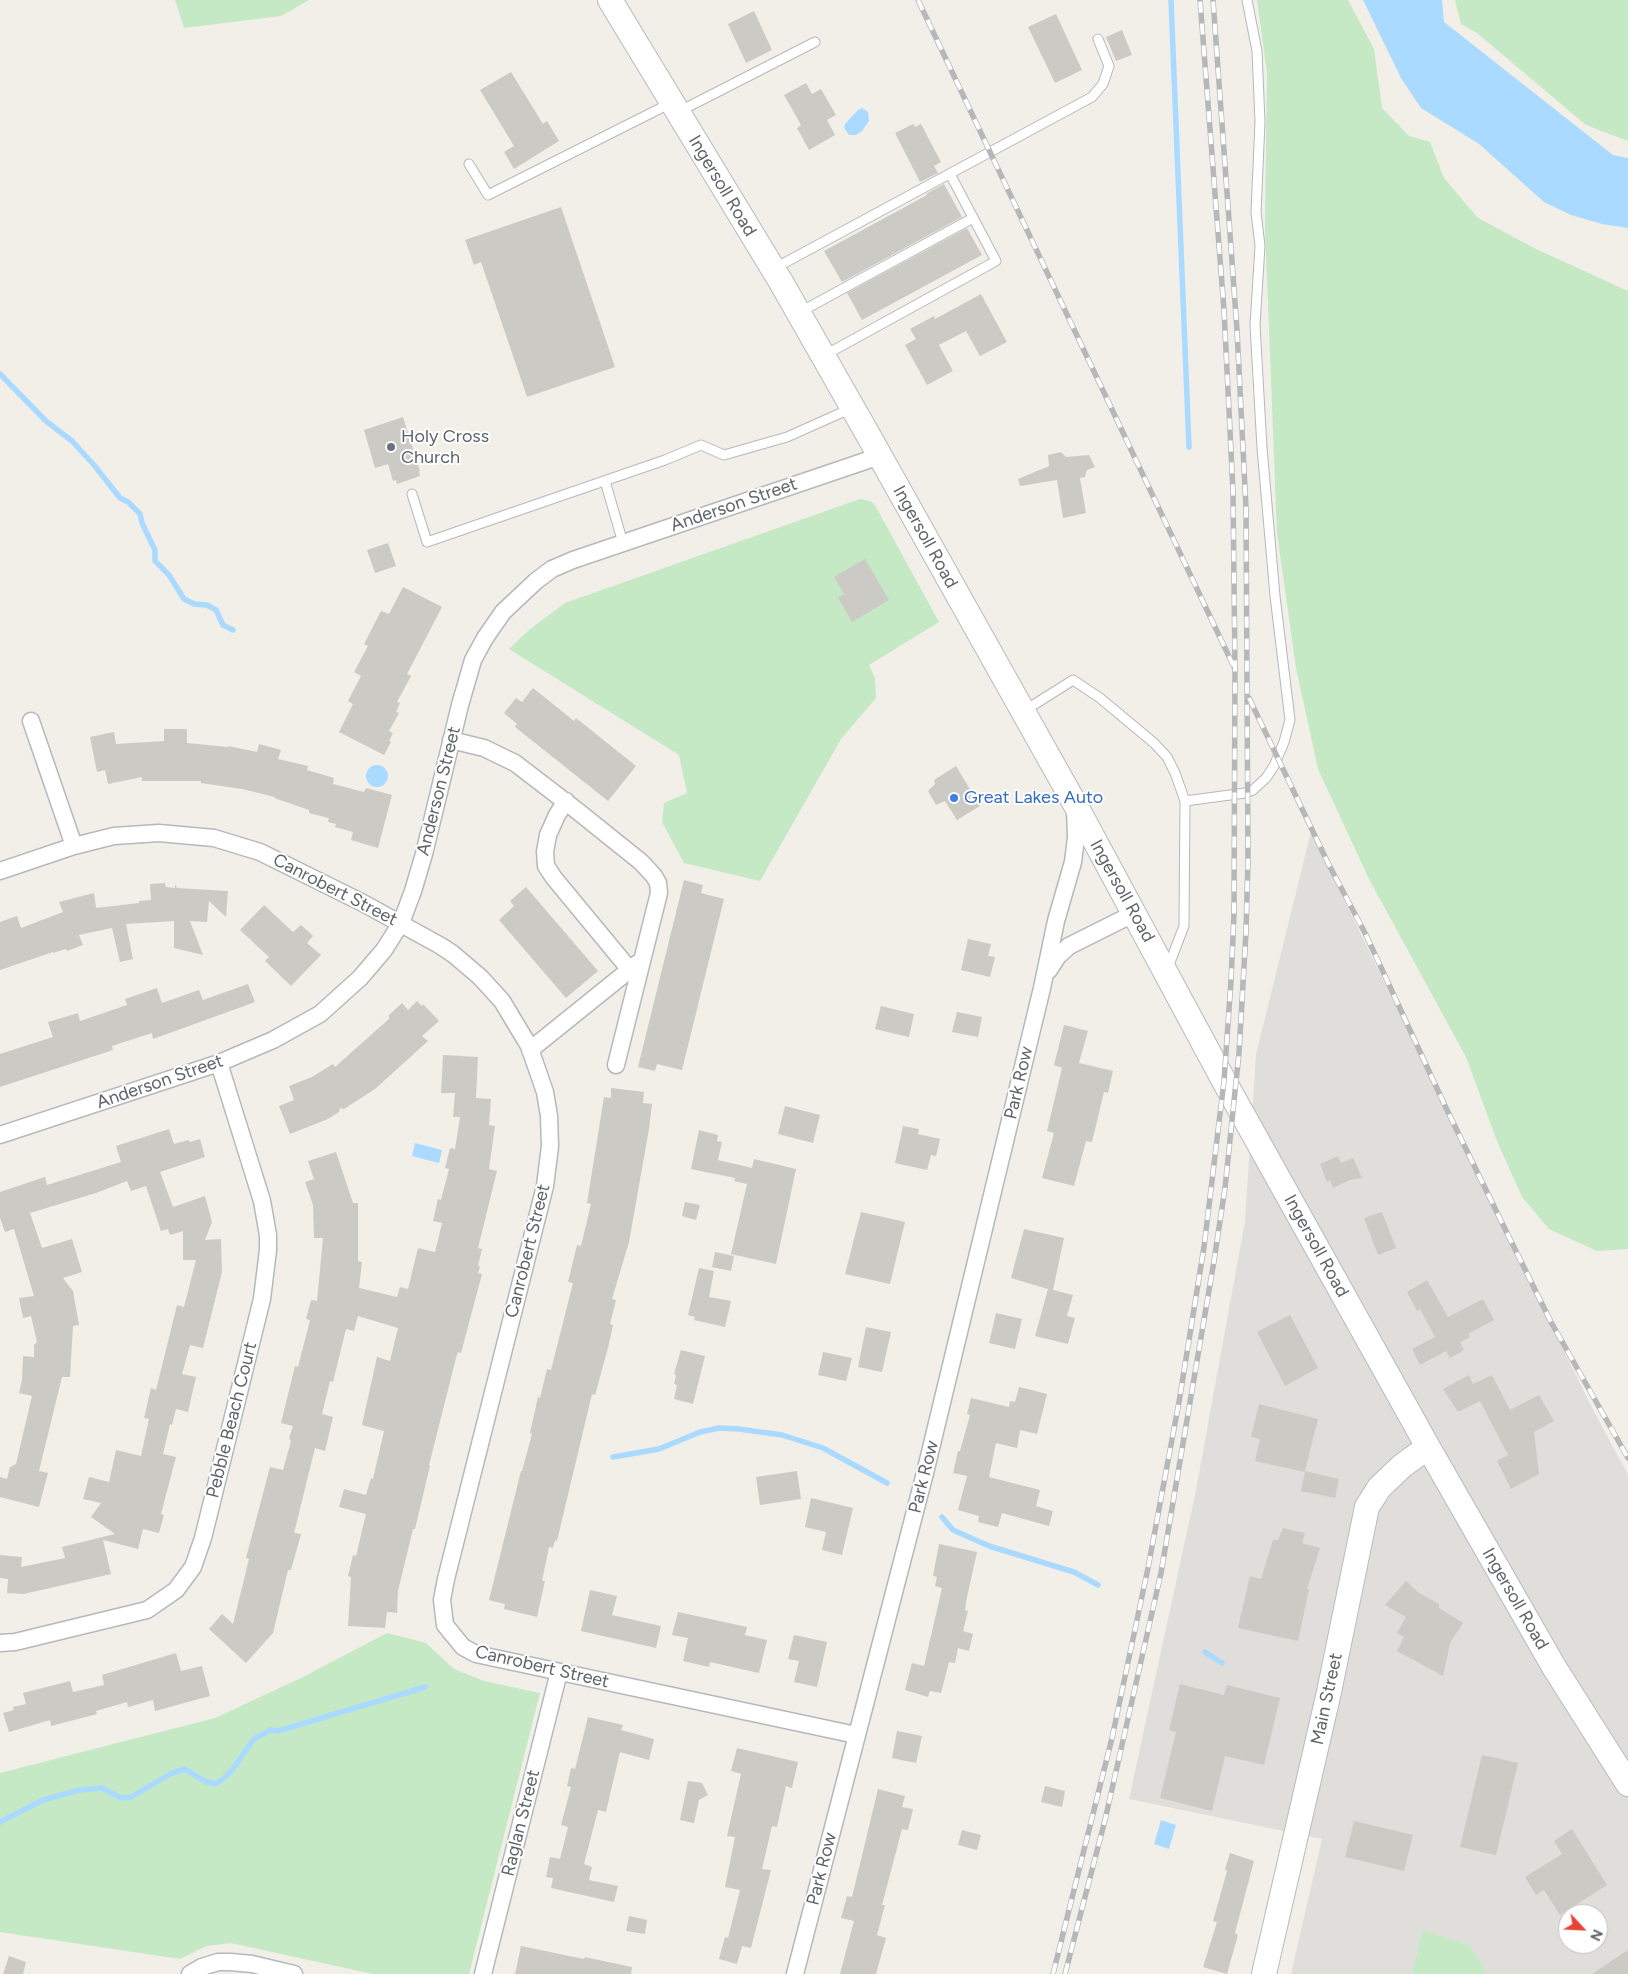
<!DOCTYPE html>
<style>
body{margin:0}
#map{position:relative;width:1628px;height:1974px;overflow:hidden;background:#f1efe8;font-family:Figtree,sans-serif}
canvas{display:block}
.north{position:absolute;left:1558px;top:1904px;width:50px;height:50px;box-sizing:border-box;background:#fff;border:1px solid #bfc1c3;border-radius:50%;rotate:115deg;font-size:14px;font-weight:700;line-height:20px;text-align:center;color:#5f6368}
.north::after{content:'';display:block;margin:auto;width:18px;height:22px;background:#ea4335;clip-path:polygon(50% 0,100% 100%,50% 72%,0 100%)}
</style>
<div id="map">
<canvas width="1628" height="1974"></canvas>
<div class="north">N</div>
</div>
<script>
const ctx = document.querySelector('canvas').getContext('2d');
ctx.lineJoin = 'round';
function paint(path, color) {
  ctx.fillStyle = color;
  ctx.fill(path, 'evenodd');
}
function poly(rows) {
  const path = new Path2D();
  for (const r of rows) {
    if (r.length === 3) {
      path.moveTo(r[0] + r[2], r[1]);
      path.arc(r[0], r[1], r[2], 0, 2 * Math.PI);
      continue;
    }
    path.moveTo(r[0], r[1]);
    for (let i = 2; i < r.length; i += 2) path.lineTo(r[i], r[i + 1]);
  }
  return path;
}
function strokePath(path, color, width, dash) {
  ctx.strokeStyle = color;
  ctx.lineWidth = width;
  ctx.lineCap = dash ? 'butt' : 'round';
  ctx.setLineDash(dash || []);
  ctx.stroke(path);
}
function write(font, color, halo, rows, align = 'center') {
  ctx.font = font + ' Figtree,sans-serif';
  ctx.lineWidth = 4;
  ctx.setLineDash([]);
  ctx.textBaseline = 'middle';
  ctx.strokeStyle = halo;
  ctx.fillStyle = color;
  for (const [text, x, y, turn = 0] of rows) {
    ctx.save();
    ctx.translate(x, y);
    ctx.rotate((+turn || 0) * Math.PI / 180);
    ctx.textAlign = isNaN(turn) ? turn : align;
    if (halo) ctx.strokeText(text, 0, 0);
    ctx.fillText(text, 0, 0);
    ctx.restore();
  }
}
const industrial = poly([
 [1311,832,1590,1404,1628,1475,1628,1974,1487,1974,1470,1945,1422,1930,1412,1974,1291,1974,1322,1839,1129,1799,1196,1490,1245,1221,1256,1054],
 [1568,1914,1598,1914,1598,1944,1568,1944]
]);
const green = poly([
 [175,0,309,0,281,16,184,28],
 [1257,0,1348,0,1374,49,1382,108,1409,136,1430,142,1444,178,1478,218,1536,249,1628,291,1628,1249,1597,1251,1549,1229,1522,1197,1497,1141,1466,1057,1369,879,1318,769,1296,668,1277,533,1265,227,1267,73],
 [1455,0,1628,0,1628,141,1586,125,1477,33,1461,24],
 [860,499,871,501,876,507,939,622,869,665,875,678,876,698,841,739,760,881,684,863,662,822,664,803,687,793,679,755,509,649,529,630,565,603],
 [387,1633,426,1643,454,1669,484,1681,540,1693,469,1974,373,1974,231,1943,206,1946,180,1959,0,1932,0,1773,215,1718,303,1677],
 [1422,1930,1470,1945,1487,1974,1412,1974]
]);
const water = poly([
 [1363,0,1442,0,1444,22,1613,155,1628,158,1628,228,1602,224,1571,215,1544,202,1479,144,1421,108,1401,78],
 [862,108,868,112,869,121,862,131,856,135,849,135,844,128,845,124,858,110],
 [377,776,11],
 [415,1143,442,1150,439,1163,412,1156],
 [1161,1820,1176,1825,1169,1849,1154,1844]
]);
const stream = poly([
 [1171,0,1189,447],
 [0,374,46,421,72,441,94,465,120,498,128,502,140,514,142,523,155,550,155,561,169,575,184,599,194,604,207,605,216,610,223,625,233,630],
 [613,1457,659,1449,700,1432,719,1428,739,1429,782,1435,823,1448,887,1483],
 [942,1517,953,1530,989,1546,1074,1572,1098,1585],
 [1205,1652,1222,1663],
 [0,1822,43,1800,80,1790,102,1788,121,1798,131,1797,172,1773,185,1769,204,1781,215,1784,223,1779,232,1770,254,1739,271,1730,278,1731,425,1687]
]);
const building = poly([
 [754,11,772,50,746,63,728,24],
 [1056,14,1082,70,1055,83,1028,27],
 [1122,30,1132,55,1116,61,1106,37],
 [511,72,543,124,547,121,559,141,514,169,504,152,514,146,480,90],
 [806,83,812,94,821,89,836,115,827,120,835,135,809,150,797,128,801,125,784,95],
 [913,124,915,127,921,124,941,162,934,166,938,173,920,182,895,133],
 [944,184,962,217,842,282,824,251,927,195,926,194],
 [561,207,615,367,527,397,481,262,474,265,465,240],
 [967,228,982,255,862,320,847,293],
 [981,294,1007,342,980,356,966,331,939,345,953,371,927,385,905,345,916,339,910,329,934,316,935,319],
 [403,417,420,471,419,471,420,476,397,484,396,480,393,481,388,464,375,468,364,430],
 [1061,452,1066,457,1089,455,1095,467,1087,470,1085,477,1080,478,1086,513,1063,518,1057,480,1020,486,1018,479,1049,466,1048,455],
 [388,543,396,566,375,573,367,550],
 [865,559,889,600,852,622,838,597,844,594,834,577],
 [403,587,442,607,407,674,411,676,397,702,400,703,396,712,399,713,389,731,393,733,389,741,391,742,384,755,339,732,353,704,348,701,361,676,354,672,368,646,364,644,381,611,389,614],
 [533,688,574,721,576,718,636,766,608,801,515,727,517,724,504,713,516,698,522,702],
 [164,729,187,729,187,743,228,747,228,746,257,752,259,744,281,750,278,759,308,766,307,770,334,778,333,784,364,792,366,788,392,795,378,848,351,840,353,832,335,827,336,824,328,822,329,818,309,813,309,810,274,798,275,797,242,789,201,783,201,781,142,781,142,777,108,784,105,770,97,772,90,737,114,732,116,744,164,741],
 [956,766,980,806,957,820,945,801,936,805,928,791,935,784,934,780],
 [684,880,703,885,701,893,724,899,682,1070,657,1064,655,1071,638,1067],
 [165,883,166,887,175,888,175,884,177,888,228,891,226,917,209,901,207,922,190,921,203,955,174,948,174,921,126,924,133,959,120,962,112,928,79,935,83,945,67,951,66,949,53,953,53,952,0,970,0,922,17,916,21,928,63,912,59,902,94,893,96,908,139,903,139,901,151,900,150,884],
 [526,887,598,971,566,998,499,920,514,906,510,901],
 [264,905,293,932,301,925,313,936,307,943,321,955,291,986,265,961,269,957,240,930],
 [968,939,991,944,988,956,995,957,990,977,961,970],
 [248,984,255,1002,247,1005,153,1039,152,1033,112,1046,113,1050,0,1087,0,1054,53,1037,48,1022,78,1013,80,1021,127,1005,125,999,157,988,162,1003,199,990,203,1000],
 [417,1001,422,1006,423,1004,439,1021,422,1036,428,1041,375,1089,344,1109,340,1108,339,1112,328,1119,290,1134,279,1106,294,1100,289,1086,312,1077,333,1064,335,1067,390,1018,388,1016,402,1003,408,1010],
 [881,1006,914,1014,909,1037,875,1029],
 [957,1012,982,1017,978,1037,952,1032],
 [1064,1025,1088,1031,1079,1063,1113,1071,1108,1093,1104,1092,1092,1142,1086,1141,1074,1186,1042,1178,1054,1133,1047,1131,1062,1068,1054,1065],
 [443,1055,478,1057,476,1098,491,1099,489,1125,495,1126,489,1169,497,1171,478,1248,482,1249,478,1266,480,1266,478,1273,482,1274,461,1353,458,1352,456,1358,429,1465,430,1466,415,1529,413,1529,398,1591,397,1613,387,1612,385,1628,348,1626,351,1577,348,1576,353,1555,356,1556,366,1514,339,1507,344,1489,366,1495,371,1478,373,1479,384,1431,362,1425,377,1357,390,1361,398,1328,358,1316,354,1331,346,1329,333,1382,330,1381,322,1414,333,1417,325,1451,315,1448,294,1533,301,1534,291,1570,288,1570,273,1633,246,1663,209,1629,222,1614,233,1624,249,1559,246,1558,270,1467,283,1470,291,1441,289,1438,293,1426,281,1423,295,1366,298,1367,310,1320,306,1319,311,1300,317,1301,323,1238,314,1238,313,1205,305,1182,314,1179,308,1161,336,1152,353,1203,358,1203,358,1261,362,1262,359,1288,397,1297,400,1287,408,1289,418,1248,435,1252,442,1223,433,1221,438,1199,441,1200,449,1169,445,1168,450,1148,455,1149,460,1117,453,1117,455,1093,441,1093],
 [611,1088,644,1092,643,1103,652,1104,649,1129,629,1242,612,1299,616,1300,610,1324,613,1325,608,1348,595,1395,592,1394,557,1541,555,1540,553,1548,549,1547,542,1581,545,1581,537,1617,504,1609,505,1604,489,1600,521,1471,522,1471,532,1434,530,1433,538,1397,540,1398,547,1369,551,1370,573,1283,568,1282,577,1245,581,1246,591,1204,587,1203,604,1097,611,1098],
 [785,1106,820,1115,813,1143,778,1134],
 [903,1126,919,1129,918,1134,940,1139,936,1156,931,1155,927,1170,895,1163],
 [169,1129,174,1144,188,1140,190,1142,200,1139,205,1157,160,1172,173,1207,205,1196,212,1222,205,1240,221,1239,222,1272,203,1348,190,1345,182,1374,196,1377,188,1412,176,1409,172,1425,170,1424,163,1454,176,1457,161,1514,164,1515,159,1533,143,1529,138,1549,103,1540,111,1574,24,1594,7,1593,8,1579,0,1578,0,1555,22,1557,21,1567,65,1558,62,1547,115,1534,91,1517,101,1503,83,1499,89,1477,109,1482,116,1450,141,1456,149,1419,144,1418,151,1388,156,1390,177,1305,184,1307,196,1260,183,1260,183,1231,170,1235,168,1229,161,1231,146,1186,131,1191,127,1181,96,1193,30,1213,42,1248,72,1239,82,1272,63,1278,73,1291,79,1325,73,1326,70,1377,62,1377,39,1471,48,1473,39,1507,0,1497,0,1477,7,1479,10,1467,16,1464,32,1396,19,1393,22,1380,23,1356,34,1357,34,1345,37,1342,31,1316,23,1318,19,1298,34,1296,14,1229,5,1232,0,1218,0,1192,45,1177,47,1185,121,1162,116,1146],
 [699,1130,718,1135,717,1141,722,1142,718,1160,752,1168,754,1159,796,1169,776,1264,731,1254,747,1184,734,1181,735,1178,691,1169],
 [1338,1156,1341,1163,1353,1158,1362,1178,1350,1180,1333,1188,1330,1180,1327,1182,1320,1164],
 [685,1202,700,1205,696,1220,682,1216],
 [861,1212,905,1222,890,1284,845,1274],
 [1382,1212,1396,1248,1378,1255,1364,1218],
 [1024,1229,1064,1238,1053,1290,1073,1295,1067,1316,1075,1318,1068,1344,1035,1336,1048,1289,1011,1278],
 [715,1252,734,1256,731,1271,712,1267],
 [699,1268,714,1271,709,1297,731,1301,725,1327,694,1320,695,1317,688,1315],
 [1427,1280,1448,1317,1483,1299,1494,1320,1468,1334,1470,1337,1460,1342,1464,1350,1450,1358,1446,1351,1420,1365,1412,1349,1435,1337,1420,1309,1417,1311,1407,1292],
 [996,1313,1022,1319,1015,1349,989,1343],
 [1290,1315,1318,1368,1285,1386,1257,1332],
 [866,1327,891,1332,882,1372,858,1367],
 [681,1350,705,1356,693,1404,674,1399,677,1385,674,1384,676,1375,674,1374],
 [823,1352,852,1358,846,1381,818,1375],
 [1469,1375,1473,1384,1492,1375,1510,1410,1539,1395,1554,1421,1534,1432,1539,1474,1511,1489,1497,1461,1508,1455,1480,1401,1458,1412,1443,1389],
 [1019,1387,1047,1394,1037,1434,1020,1430,1017,1448,996,1443,989,1477,1040,1490,1036,1506,1053,1511,1049,1526,1002,1513,998,1527,978,1522,979,1516,958,1510,967,1476,953,1473,958,1451,960,1451,970,1415,967,1414,971,1398,1009,1407,1010,1401,1015,1402],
 [1259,1404,1318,1419,1305,1471,1339,1479,1335,1498,1301,1491,1305,1472,1255,1461,1260,1439,1251,1437],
 [797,1471,801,1499,760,1505,756,1477],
 [811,1498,853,1508,842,1555,822,1550,826,1532,805,1527],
 [1283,1528,1305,1533,1302,1543,1320,1548,1307,1589,1309,1589,1298,1641,1238,1628,1250,1576,1261,1579,1273,1540,1278,1540],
 [939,1544,977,1552,967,1597,965,1610,968,1611,963,1631,973,1634,969,1651,958,1648,955,1663,949,1662,941,1693,930,1691,928,1697,905,1690,912,1663,924,1666,942,1588,935,1586,937,1577,933,1576],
 [1406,1581,1419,1593,1439,1604,1439,1608,1463,1623,1450,1643,1443,1676,1397,1651,1404,1637,1397,1633,1406,1617,1385,1605],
 [590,1590,617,1596,612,1615,661,1626,656,1648,581,1631],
 [678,1612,747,1627,745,1635,767,1640,759,1673,710,1662,709,1667,683,1661,688,1638,672,1635],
 [794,1635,827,1642,817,1687,794,1682,799,1661,788,1659],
 [176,1653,181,1671,202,1666,210,1696,155,1711,153,1700,128,1707,127,1702,96,1711,97,1714,51,1726,50,1720,9,1732,3,1713,14,1710,13,1707,26,1704,23,1693,70,1681,73,1692,104,1685,102,1675],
 [1180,1684,1224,1695,1227,1685,1280,1698,1264,1765,1225,1756,1212,1811,1160,1798,1176,1732,1169,1730],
 [588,1717,623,1725,621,1730,654,1739,649,1760,620,1752,606,1812,598,1810,584,1864,592,1867,589,1880,618,1886,614,1902,551,1888,553,1878,546,1877,550,1857,560,1859,568,1827,561,1825,571,1787,567,1786,571,1768,575,1769],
 [897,1731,922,1736,916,1763,892,1758],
 [737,1748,798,1762,792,1788,786,1786,777,1827,772,1826,762,1869,771,1870,751,1948,742,1946,737,1964,719,1959,725,1937,728,1938,740,1890,725,1887,735,1837,727,1836,741,1774,731,1771],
 [1482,1755,1518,1763,1496,1855,1460,1847],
 [688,1781,702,1783,708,1795,699,1800,694,1823,680,1820],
 [1045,1786,1065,1791,1062,1807,1041,1802],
 [878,1789,905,1796,902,1807,913,1809,908,1830,902,1829,882,1905,885,1905,877,1935,886,1938,876,1974,840,1974,854,1921,841,1918,847,1896,852,1897],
 [1354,1821,1413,1835,1404,1871,1345,1857],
 [1572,1829,1607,1885,1560,1915,1544,1890,1536,1895,1525,1877,1562,1854,1554,1841],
 [962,1830,981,1835,977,1850,958,1845],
 [1230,1853,1254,1861,1235,1933,1238,1935,1227,1974,1203,1967,1217,1922,1213,1921,1227,1871,1225,1869],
 [629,1916,647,1920,645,1934,626,1931],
 [521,1946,584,1959,585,1957,632,1967,631,1974,515,1974],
 [1628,1950,1628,1974,1592,1974],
 [9,1956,26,1962,23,1974,3,1974]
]);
const service = poly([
 [680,111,815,42],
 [469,164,488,195,671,103],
 [775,268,1092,97,1103,84,1109,66,1098,39],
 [800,312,973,218],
 [825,355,996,261,950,174],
 [605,481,623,543],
 [412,494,427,542,665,460,701,445,724,455,787,437,852,408],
 [1024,711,1073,680,1100,698,1154,743,1167,757,1175,773,1185,801,1184,926,1167,970],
 [1185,801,1245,793,1253,790,1266,778,1274,766,1284,742,1290,720,1275,596,1262,448,1255,325,1260,246,1256,212,1260,122,1257,51,1247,0]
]);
const minor = poly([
 [31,721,74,846],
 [451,740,484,748,515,763,575,809,641,862,654,876,658,883,659,893,616,1065],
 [566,801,557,815,548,835,545,852,546,866,554,878,630,970],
 [0,871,74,846,114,836,159,833,214,838,260,852,363,903,441,946,453,954,480,977,502,1001,529,1046,545,1092,549,1116,550,1146,545,1186,446,1579,442,1600,445,1625,463,1647,476,1654,856,1735],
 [1049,970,1058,956,1069,946,1135,913],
 [530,1050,638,963],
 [0,1135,219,1063,273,1040,320,1014,360,978,384,950,401,923,413,891,424,854,460,705,473,660,485,638,503,612,536,581,552,569,573,560,880,456],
 [0,1643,15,1642,147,1610,176,1590,193,1567,203,1538,262,1299,268,1250,268,1235,262,1201,219,1063],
 [190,1974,202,1967,218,1962,231,1962,252,1964,294,1974],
 [483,1974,559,1672],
 [795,1974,925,1473,1042,988,1056,921,1073,862,1076,838,1075,808]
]);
const secondary = poly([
 [610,0,781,282,867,433,1075,804,1224,1081,1428,1447,1554,1667,1628,1784],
 [1264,1974,1329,1692,1367,1507,1379,1488,1402,1466,1428,1447]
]);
const rail = poly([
 [918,0,1234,667],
 [1249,698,1328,863,1366,935,1447,1110,1508,1235,1551,1322,1628,1458],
 [1053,1974,1112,1738,1148,1568,1179,1402,1204,1247,1224,1081,1231,981,1234,914,1235,669,1233,491,1224,310,1200,0],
 [1065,1974,1105,1820,1161,1573,1214,1261,1225,1188,1239,1053,1246,932,1248,860,1246,508,1237,330,1213,0]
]);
const markers = [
 [391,447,5,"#6b7280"],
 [954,798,5,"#3f7fe0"]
];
const streetNames = [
 ["Ingersoll Road",722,186,59],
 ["Anderson Street",734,505,-19],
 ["Ingersoll Road",925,537,61],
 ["Anderson Street",439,791,-76],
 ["Canrobert Street",335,890,27],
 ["Ingersoll Road",1122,891,61],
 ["Anderson Street",160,1082,-19],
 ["Park Row",1019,1083,-77],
 ["Ingersoll Road",1316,1246,61],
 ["Canrobert Street",528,1251,-76],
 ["Pebble Beach Court",232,1420,-76],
 ["Park Row",924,1477,-76],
 ["Ingersoll Road",1515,1599,60],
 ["Canrobert Street",542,1667,13],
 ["Main Street",1327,1699,-78],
 ["Raglan Street",521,1823,-76],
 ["Park Row",822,1869,-76]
];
const worshipNames = [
 ["Holy Cross",401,437],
 ["Church",401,458]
];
const shopNames = [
 ["Great Lakes Auto",964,798]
];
paint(industrial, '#e0deda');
paint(green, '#c5e8c5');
paint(water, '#aadaff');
strokePath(stream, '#aadaff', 5.5);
paint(building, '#cccac5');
strokePath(service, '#b5b8bc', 11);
strokePath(minor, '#b5b8bc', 19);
strokePath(secondary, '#b6babf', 26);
strokePath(service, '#fff', 9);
strokePath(minor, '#fff', 16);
strokePath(secondary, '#fff', 24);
strokePath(rail, '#b6b7b8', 5.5);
strokePath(rail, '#fff', 4, [11]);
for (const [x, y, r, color] of markers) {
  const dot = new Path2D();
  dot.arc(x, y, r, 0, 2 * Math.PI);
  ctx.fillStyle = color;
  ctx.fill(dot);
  strokePath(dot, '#fff', 2);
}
write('18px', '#5f6368', '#fff', streetNames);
write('18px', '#5b616d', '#fff', worshipNames, 'left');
write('18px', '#366cbe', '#fff', shopNames, 'left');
</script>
